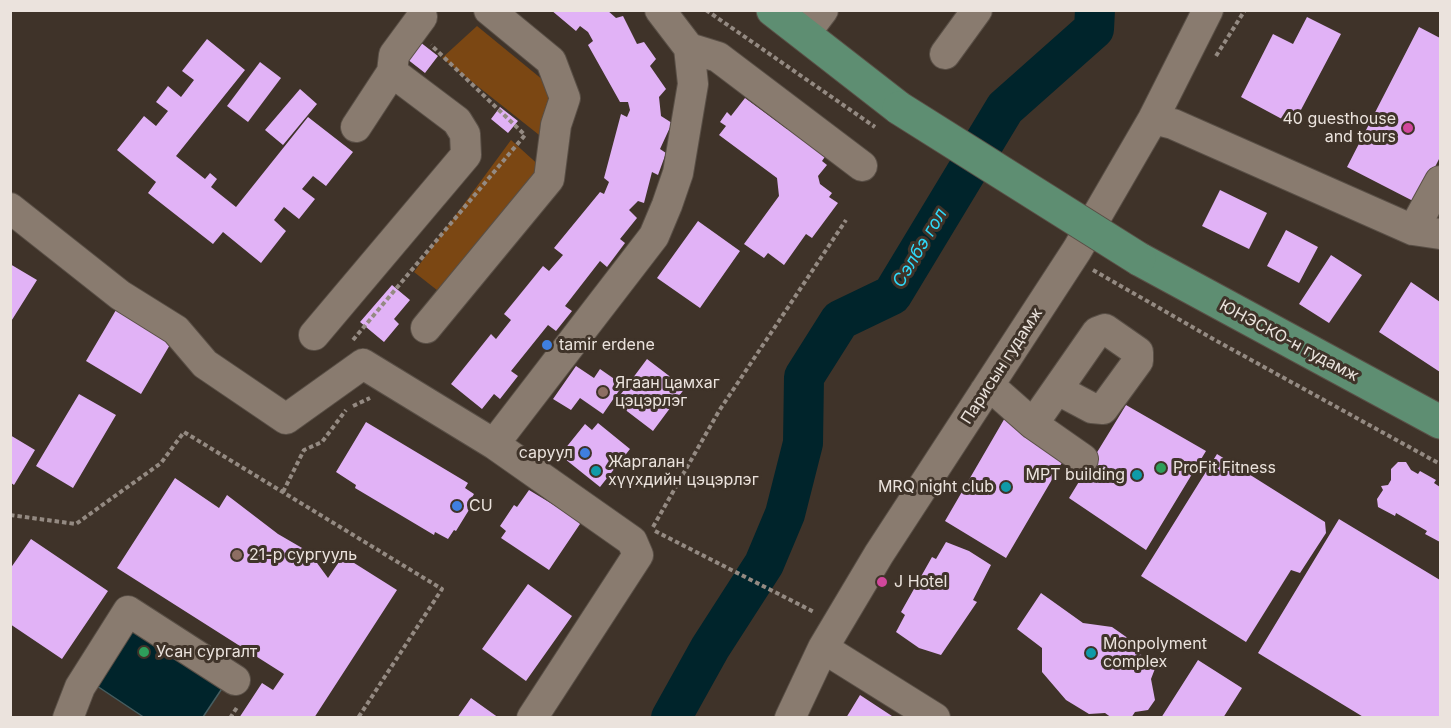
<!DOCTYPE html>
<meta charset="utf-8">
<style>
body{margin:0}
#map{position:relative;width:1451px;height:728px;overflow:hidden;background:#3f3329;font-family:Inter,sans-serif}
canvas{display:block}
.frame{position:absolute;inset:0;border:12px solid #ebe3dd;pointer-events:none}
</style>
<div id="map">
<canvas width="1451" height="728"></canvas>
<div class="frame"></div>
</div>
<script>
const ctx = document.querySelector('canvas').getContext('2d');
ctx.lineJoin = 'round';
function paint(path, color) {
  ctx.fillStyle = color;
  ctx.fill(path, 'evenodd');
}
function poly(rows) {
  const path = new Path2D();
  for (const r of rows) {
    path.moveTo(r[0], r[1]);
    for (let i = 2; i < r.length; i += 2) path.lineTo(r[i], r[i + 1]);
  }
  return path;
}
function strokePath(path, color, width, dash) {
  ctx.strokeStyle = color;
  ctx.lineWidth = width;
  ctx.lineCap = dash ? 'butt' : 'round';
  ctx.setLineDash(dash || []);
  ctx.stroke(path);
}
function write(font, color, halo, rows, align = 'center') {
  ctx.font = font + ' Inter,sans-serif';
  ctx.lineWidth = 6;
  ctx.setLineDash([]);
  ctx.textBaseline = 'middle';
  ctx.strokeStyle = halo;
  ctx.fillStyle = color;
  for (const [text, x, y, turn = 0] of rows) {
    ctx.save();
    ctx.translate(x, y);
    ctx.rotate((+turn || 0) * Math.PI / 180);
    ctx.textAlign = isNaN(turn) ? turn : align;
    if (halo) ctx.strokeText(text, 0, 0);
    ctx.fillText(text, 0, 0);
    ctx.restore();
  }
}
const green = poly([
 [477,26,565,98,548,142,442,58],
 [511,140,542,168,442,294,414,272]
]);
const water = poly([
 [130,622,225,684,203,717,145,718,91,682,130,622]
]);
const river = poly([
 [671,718,710,648,764,564,785,514,803,443,804,377,840,320,892,295,1005,108,1094,29,1095,10]
]);
const building = poly([
 [551,10,607,10,616,18,623,16,637,44,644,42,656,59,650,66,666,89,659,97,661,116,672,123,660,149,666,153,658,175,652,172,644,203,638,201,629,210,637,218,620,239,625,243,607,267,600,261,565,306,572,311,556,331,548,325,511,371,518,376,500,399,494,394,482,409,451,384,491,334,496,339,511,320,504,314,543,266,549,271,563,255,554,248,600,192,604,194,609,182,604,178,621,114,627,117,630,110,628,102,620,102,588,45,593,41,588,32,580,26,576,31],
 [1307,17,1341,34,1293,125,1241,97,1273,34,1293,44],
 [1419,27,1440,38,1440,157,1417,203,1347,167],
 [411,35,438,56,425,73,398,52],
 [207,39,245,70,176,156,205,179,210,173,217,179,211,187,236,207,308,117,353,152,326,186,313,176,302,189,315,199,299,219,284,207,274,220,286,231,261,263,223,232,213,244,148,193,156,182,117,150,144,116,156,126,168,111,156,102,168,86,181,97,194,80,182,71],
 [260,62,281,78,248,122,227,106],
 [300,89,317,104,283,145,265,130],
 [745,98,787,129,791,123,829,151,822,161,827,165,818,176,820,184,832,193,829,197,838,203,812,238,806,234,784,265,768,253,764,258,744,244,779,196,777,178,719,135,726,126,720,122,727,112,731,116],
 [500,107,518,121,508,133,491,119],
 [1220,190,1267,213,1249,249,1202,226],
 [698,221,740,251,700,308,657,278],
 [1286,230,1318,247,1299,283,1267,266],
 [1331,255,1362,275,1329,323,1299,304],
 [10,264,37,280,10,323],
 [1411,282,1440,302,1440,372,1379,332],
 [392,285,410,300,394,319,399,324,384,342,360,322],
 [116,310,171,343,141,394,86,361],
 [647,359,685,388,653,431,615,402],
 [576,366,594,378,600,369,623,385,603,414,580,398,571,410,553,399],
 [79,394,116,415,73,488,36,466],
 [1126,405,1206,451,1146,550,1069,498],
 [1006,416,1067,454,1006,558,945,521],
 [366,422,468,483,465,488,474,494,469,503,472,505,456,531,454,530,448,539,435,532,434,535,355,488,356,485,336,472],
 [598,423,630,449,600,487,560,455,585,424,592,430],
 [10,435,35,450,14,485,10,482],
 [1217,454,1325,522,1326,533,1300,573,1291,570,1246,642,1141,576],
 [1398,462,1406,462,1411,470,1418,474,1420,471,1436,480,1434,483,1440,487,1440,542,1425,534,1427,531,1396,513,1395,516,1378,507,1377,499,1383,490,1381,486,1388,485,1391,480,1391,469],
 [175,478,219,508,227,495,278,534,309,552,328,578,343,556,397,590,314,718,239,718,262,683,273,690,284,674,117,568],
 [529,490,577,519,580,524,549,570,501,538,506,531,500,526,514,505,517,507],
 [1339,519,1440,580,1440,718,1365,718,1258,653],
 [31,539,108,591,62,659,10,624,10,569],
 [946,542,969,551,991,565,973,600,977,602,941,655,919,648,896,632,905,615,901,612,932,557,936,559],
 [528,584,572,616,526,681,482,649],
 [1041,593,1083,623,1112,627,1132,641,1144,659,1156,666,1151,679,1155,700,1148,710,1135,712,1131,718,1112,718,1105,713,1089,714,1066,700,1042,672,1042,648,1017,629],
 [1198,660,1242,688,1223,718,1161,718],
 [860,695,895,718,846,718],
 [471,698,499,718,457,718]
]);
const path = poly([
 [706,10,875,127],
 [1216,56,1245,10],
 [1093,270,1215,340,1440,464],
 [353,340,525,135,431,45],
 [353,406,370,398],
 [283,492,304,450,322,442,346,410],
 [10,515,76,524,161,463,184,432,442,589,358,718],
 [653,527,719,411,846,220],
 [655,531,814,612],
 [230,718,238,706]
]);
const minor = poly([
 [804,35,823,10],
 [689,48,718,57,862,166],
 [945,54,977,10],
 [1153,119,1173,124,1413,230,1440,234],
 [356,127,392,72,394,55,422,17],
 [10,208,120,295,176,330,205,364,286,419,363,364,494,444],
 [1413,230,1440,181],
 [426,328,549,179,556,125,565,98,551,61,489,10],
 [314,335,466,155,465,134,457,121,392,72],
 [985,391,999,394,1033,424,1083,459],
 [1033,424,1097,332,1105,329,1138,352,1138,361,1103,409,1092,408,1058,390],
 [823,648,935,718],
 [68,718,80,687,128,611,235,680],
 [532,718,638,555,632,541,494,444,654,236,667,205,678,173,693,84,689,48,660,10],
 [790,718,823,648,879,554,1077,250,1153,119,1208,10]
]);
const major = poly([
 [773,10,899,108],
 [1139,259,1440,422]
]);
const majorBridge = poly([
 [899,108,1139,259]
]);
const markers = [
 [1408,128,6,"#d1479c"],
 [547,345,6,"#3f7fe0"],
 [603,392,6,"#8d6e63"],
 [585,453,6,"#3f7fe0"],
 [1161,468,6,"#2e9e5b"],
 [596,471,6,"#0f9aa8"],
 [1137,475,6,"#0f9aa8"],
 [1006,487,6,"#0f9aa8"],
 [457,506,6,"#3f7fe0"],
 [237,555,6,"#8d6e63"],
 [882,582,6,"#d1479c"],
 [144,652,6,"#2e9e5b"],
 [1091,653,6,"#0f9aa8"]
];
const poiNames = [
 ["40 guesthouse",1396,119,"right"],
 ["and tours",1396,137,"right"],
 ["tamir erdene",559,345],
 ["Ягаан цамхаг",615,383],
 ["цэцэрлэг",615,401],
 ["саруул",573,453,"right"],
 ["Жаргалан",608,462],
 ["хүүхдийн цэцэрлэг",608,480],
 ["ProFit Fitness",1173,468],
 ["MPT building",1125,475,"right"],
 ["MRQ night club",994,487,"right"],
 ["CU",469,506],
 ["21-р сургууль",249,555],
 ["J Hotel",894,582],
 ["Monpolyment",1103,644],
 ["complex",1103,662],
 ["Усан сургалт",156,652]
];
const streetNames = [
 ["ЮНЭСКО-н гудамж",1289,341,28],
 ["Парисын гудамж",1002,366,-57]
];
const waterNames = [
 ["Сэлбэ гол",920,248,-59]
];
paint(green, '#7b4713');
paint(water, '#00242b');
strokePath(water, '#465d60', 1.5);
strokePath(river, '#00242b', 40);
paint(building, '#e1b2f6');
strokePath(minor, '#594f46', 32);
strokePath(major, '#594f46', 35);
strokePath(path, '#948a82', 4, [4.5, 3]);
strokePath(minor, '#897b6f', 30);
strokePath(major, '#5e8e72', 33);
strokePath(majorBridge, '#594f46', 35, []);
strokePath(majorBridge, '#5e8e72', 33);
for (const [x, y, r, color] of markers) {
  const dot = new Path2D();
  dot.arc(x, y, r, 0, 2 * Math.PI);
  ctx.fillStyle = color;
  ctx.fill(dot);
  strokePath(dot, '#3f3329', 2);
}
write('16px', '#ebe3dd', '#3f3329', poiNames, 'left');
write('16px', '#ebe3dd', '#3f3329', streetNames);
write('italic 18px', '#2fd9f9', '#3f3329', waterNames);
</script>
